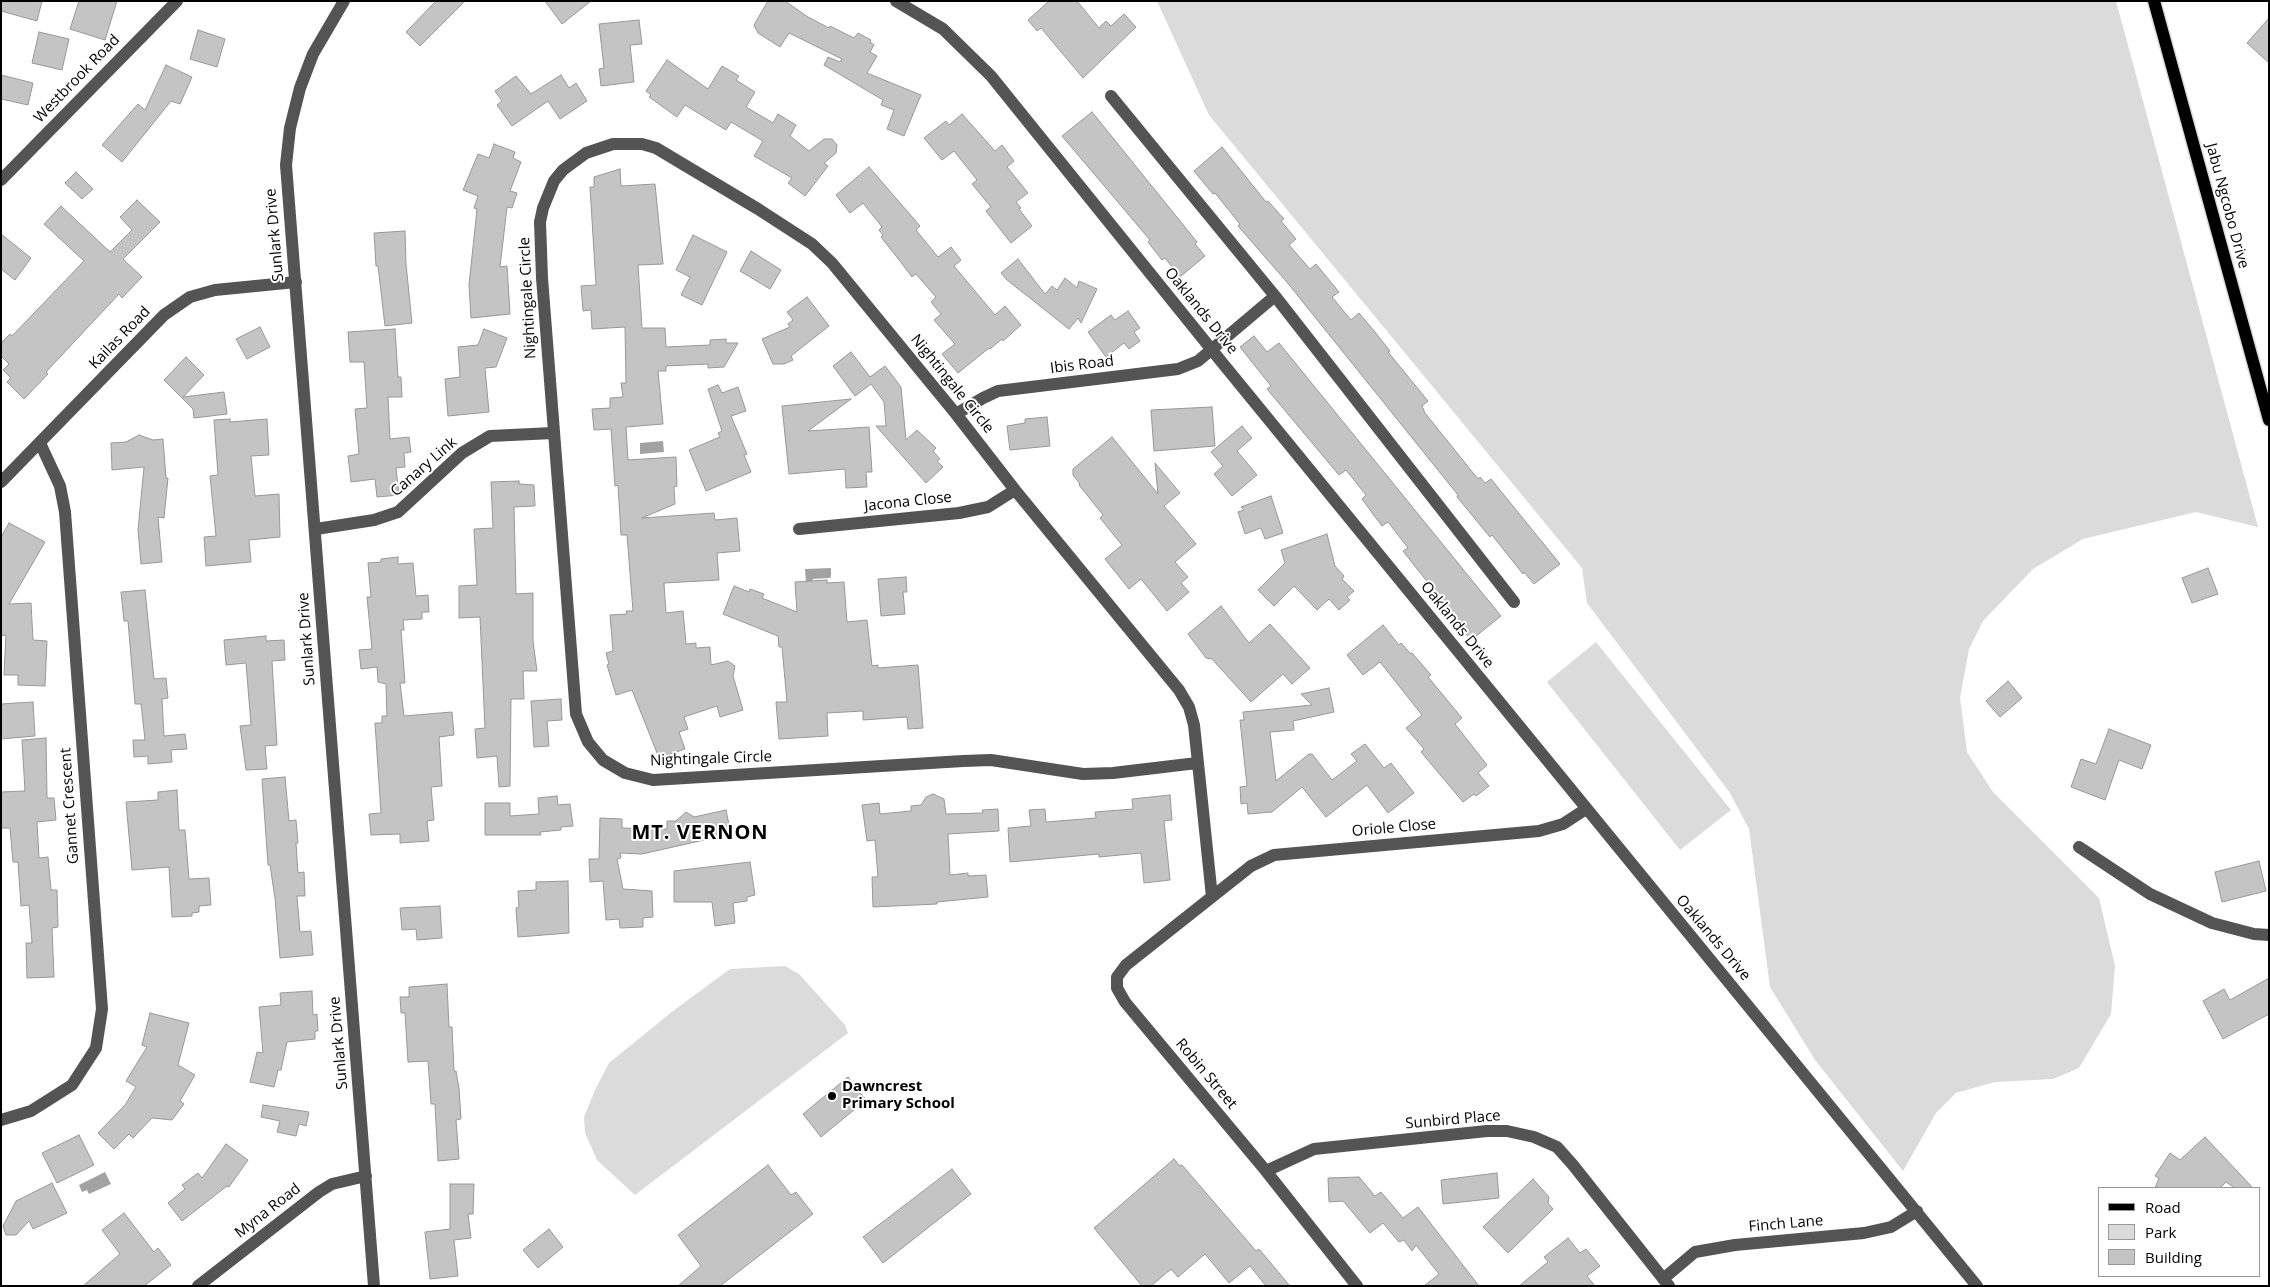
<!DOCTYPE html>
<style>
body{margin:0}
#map{position:relative;width:2270px;height:1287px;overflow:hidden;background:#fff;font-family:"Open Sans",sans-serif}
canvas{display:block}
.frame{position:absolute;inset:0;border:2px solid #000;pointer-events:none}
.legend{position:absolute;left:2098px;top:1187px;width:162px;height:90px;box-sizing:border-box;background:#fff;border:1px solid #999;margin:0;padding:6px 9px;list-style:none;font-size:15px;color:#000}
.legend li{display:flex;align-items:center;gap:10px;height:25px}
.legend b{width:25px;border:1px solid #999}
</style>
<div id="map">
<canvas width="2270" height="1287"></canvas>
<div class="frame"></div>
<ul class="legend">
<li><b style="height:6px;background:#000"></b>Road</li>
<li><b style="height:14px;background:#dbdbdb"></b>Park</li>
<li><b style="height:14px;background:#c4c4c4"></b>Building</li>
</ul>
</div>
<script>
const ctx = document.querySelector('canvas').getContext('2d');
ctx.lineJoin = 'round';
function paint(path, color) {
  ctx.fillStyle = color;
  ctx.fill(path, 'evenodd');
}
function poly(rows) {
  const path = new Path2D();
  for (const r of rows) {
    path.moveTo(r[0], r[1]);
    for (let i = 2; i < r.length; i += 2) path.lineTo(r[i], r[i + 1]);
  }
  return path;
}
function strokePath(path, color, width, dash) {
  ctx.strokeStyle = color;
  ctx.lineWidth = width;
  ctx.lineCap = dash ? 'butt' : 'round';
  ctx.setLineDash(dash || []);
  ctx.stroke(path);
}
function write(font, color, halo, rows, align = 'center') {
  ctx.font = font + ' "Open Sans",sans-serif';
  ctx.lineWidth = 4;
  ctx.setLineDash([]);
  ctx.textBaseline = 'middle';
  ctx.strokeStyle = halo;
  ctx.fillStyle = color;
  for (const [text, x, y, turn = 0] of rows) {
    ctx.save();
    ctx.translate(x, y);
    ctx.rotate((+turn || 0) * Math.PI / 180);
    ctx.textAlign = isNaN(turn) ? turn : align;
    if (halo) ctx.strokeText(text, 0, 0);
    ctx.fillText(text, 0, 0);
    ctx.restore();
  }
}
const green = poly([
 [1157,1,2116,1,2258,527,2196,512,2083,539,2033,569,1983,621,1969,649,1960,698,1967,752,1993,792,2099,898,2115,966,2111,1014,2079,1068,2053,1079,1995,1082,1956,1093,1936,1113,1903,1171,1815,1060,1770,987,1749,829,1730,793,1587,603,1582,568,1209,115],
 [1596,642,1731,810,1680,850,1547,682],
 [785,966,799,974,845,1025,848,1033,635,1195,597,1160,585,1133,584,1117,595,1090,609,1063,673,1011,730,969]
]);
const water = poly([
 [663,441,664,452,640,454,640,443],
 [831,568,831,577,829,578,813,579,812,582,806,582,805,569],
 [105,1172,111,1184,89,1194,87,1190,82,1192,79,1185]
]);
const building = poly([
 [1,1,42,1,37,21,1,11,1,1],
 [79,1,117,1,105,40,70,29,79,1],
 [436,1,465,1,420,46,406,32,436,1],
 [545,1,591,1,562,24,545,1],
 [768,1,785,1,808,17,829,28,830,26,854,38,858,33,871,40,870,42,874,45,870,52,877,56,867,73,921,95,904,136,887,129,894,110,881,105,883,100,824,65,828,57,840,62,842,59,789,33,780,47,758,33,754,25,768,1],
 [1049,1,1077,1,1099,28,1106,21,1111,26,1124,14,1136,27,1083,78,1041,28,1037,31,1028,20,1049,1],
 [2269,18,2269,63,2247,43,2269,18],
 [639,20,642,44,630,45,634,82,601,86,599,69,604,68,599,24,639,20],
 [198,30,225,39,217,67,190,59,198,30],
 [39,32,69,39,62,70,32,63,39,32],
 [667,60,708,89,722,66,739,76,736,80,755,92,746,107,773,123,778,114,796,125,790,136,809,151,824,139,832,139,837,145,836,153,824,163,828,166,805,196,788,183,792,178,754,156,763,141,731,122,726,130,685,105,677,117,649,97,651,95,646,91,667,60],
 [166,65,192,77,180,104,171,101,122,162,102,145,138,104,145,110,166,65],
 [1,75,33,83,28,105,1,99,1,75],
 [561,75,569,88,576,83,587,101,560,119,548,101,512,126,497,105,502,101,495,91,516,76,531,94,561,75],
 [1092,112,1197,242,1195,244,1205,256,1180,277,1165,258,1162,260,1148,242,1150,240,1062,136,1092,112],
 [962,114,995,151,1002,145,1014,161,1007,167,1028,193,1016,202,1021,208,1019,209,1032,226,1011,243,986,211,991,207,972,184,977,180,954,151,942,160,924,138,946,121,949,125,962,114],
 [494,144,515,152,513,158,521,162,510,191,517,193,512,208,507,207,500,267,507,266,510,314,471,318,469,285,477,209,474,208,478,196,463,190,478,154,489,158,494,144],
 [1222,147,1266,202,1268,201,1284,219,1281,221,1296,239,1289,245,1310,269,1316,264,1339,292,1332,297,1351,320,1359,313,1375,332,1390,351,1388,352,1428,401,1422,406,1425,413,1478,479,1480,477,1485,483,1491,479,1560,564,1534,584,1524,572,1523,574,1492,535,1490,537,1457,497,1458,495,1286,281,1238,226,1240,224,1215,193,1213,194,1194,171,1222,147],
 [869,167,920,226,916,230,938,257,951,247,961,260,954,266,995,315,1005,306,1021,325,1003,341,1002,339,990,349,989,348,958,373,942,354,955,344,934,320,941,314,931,302,936,297,916,274,912,277,903,265,881,237,883,235,879,230,882,227,863,203,850,213,836,195,869,167],
 [620,169,621,186,655,184,663,264,638,265,642,328,665,328,666,347,710,345,710,340,726,339,726,343,738,343,724,367,708,368,708,364,666,366,666,371,658,371,663,424,626,427,628,460,676,457,677,486,674,487,675,504,642,518,714,513,715,520,737,518,740,551,717,553,719,580,664,583,666,613,683,611,686,644,696,643,696,648,710,647,711,665,728,661,735,666,733,676,743,710,720,717,717,706,684,717,688,729,679,732,685,749,659,758,632,690,616,695,607,665,609,664,606,653,613,651,610,615,627,614,626,611,633,611,627,535,621,535,618,485,615,486,611,429,594,430,592,409,610,408,610,398,623,397,621,383,626,383,625,327,592,329,591,310,583,311,581,286,596,285,590,187,594,187,594,177,620,169],
 [76,172,93,189,82,199,65,183,76,172],
 [137,200,160,222,123,259,142,277,122,298,119,294,46,372,48,374,24,399,7,382,11,378,3,370,9,364,1,356,1,343,10,334,12,336,84,261,44,224,61,206,110,252,132,230,120,217,137,200],
 [405,231,406,264,412,323,385,326,378,266,376,266,374,233,405,231],
 [1,234,31,258,15,280,1,269,1,234],
 [693,235,727,252,702,305,681,295,690,277,676,270,693,235],
 [751,251,781,270,770,289,740,271,751,251],
 [1018,259,1045,294,1052,286,1057,290,1065,278,1077,288,1079,281,1097,289,1081,323,1078,318,1069,329,1007,280,1001,273,1018,259],
 [807,297,829,326,791,356,793,360,784,364,773,364,762,339,790,327,788,324,793,320,787,312,807,297],
 [1128,311,1140,328,1134,332,1140,341,1129,349,1124,343,1106,357,1088,332,1111,315,1115,320,1128,311],
 [260,327,270,347,247,359,236,339,260,327],
 [395,329,398,377,401,377,402,397,388,397,390,439,409,437,411,452,404,453,405,467,396,468,399,495,377,497,375,479,351,482,348,456,359,454,355,409,367,408,364,362,350,362,348,332,395,329],
 [484,329,507,338,496,367,485,368,489,412,448,416,445,379,460,377,458,347,478,345,484,329],
 [1254,336,1267,352,1279,343,1501,616,1471,640,1438,600,1440,598,1403,551,1408,548,1388,522,1382,526,1373,514,1362,499,1366,495,1346,470,1339,475,1267,389,1271,386,1240,347,1254,336],
 [851,352,870,377,885,366,901,387,906,440,917,430,936,448,933,451,940,459,937,461,943,467,926,483,876,426,886,426,884,402,871,384,855,396,833,366,851,352],
 [186,357,204,375,183,397,224,392,227,414,194,418,193,409,164,380,186,357],
 [718,385,722,393,738,387,746,411,731,416,747,454,744,455,751,472,706,491,689,450,720,437,718,433,722,431,708,389,718,385],
 [851,399,808,431,869,427,872,472,866,472,867,487,846,488,845,469,789,474,782,406,851,399],
 [1212,407,1215,446,1154,451,1151,410,1212,407],
 [1047,417,1050,446,1010,450,1007,426,1025,423,1025,419,1047,417],
 [230,419,230,422,267,419,269,455,251,456,255,496,279,494,280,537,249,540,251,562,206,566,204,537,216,536,210,476,218,475,214,420,230,419],
 [1242,426,1252,438,1237,451,1257,475,1232,496,1214,474,1223,466,1211,452,1242,426],
 [139,435,153,440,163,439,166,478,168,478,164,518,158,517,162,562,141,564,138,530,144,467,112,470,111,443,126,442,139,435],
 [1112,437,1158,494,1155,463,1180,493,1164,506,1196,544,1175,562,1188,577,1181,583,1189,592,1167,611,1141,579,1129,589,1105,559,1122,545,1100,518,1103,515,1079,485,1080,484,1073,475,1073,469,1112,437],
 [519,481,519,484,534,485,535,506,514,507,516,594,533,593,533,641,537,671,523,671,524,699,511,699,510,786,499,787,497,756,477,758,475,729,485,728,480,617,459,618,459,586,477,585,474,529,493,528,491,482,519,481],
 [1271,496,1283,533,1265,539,1261,528,1245,534,1238,512,1244,510,1241,507,1271,496],
 [9,523,45,542,9,604,31,603,33,640,47,641,45,686,18,685,18,675,4,675,6,635,1,636,1,537,9,523],
 [1327,534,1335,566,1344,576,1342,579,1354,591,1347,597,1350,600,1339,610,1329,599,1317,610,1294,586,1274,606,1258,590,1285,563,1281,550,1327,534],
 [398,557,398,564,413,563,416,596,428,595,429,612,422,612,422,619,403,620,404,630,401,630,405,683,400,683,404,716,452,712,454,735,439,737,442,786,431,787,434,820,427,821,429,841,400,843,400,834,371,835,369,814,381,813,375,723,382,723,382,716,387,716,386,684,378,682,377,667,361,669,359,650,372,649,367,597,371,597,368,563,381,562,381,559,398,557],
 [2208,568,2218,594,2192,603,2182,578,2208,568],
 [906,577,907,592,903,592,905,614,881,616,878,579,906,577],
 [827,580,827,583,844,582,847,622,867,620,872,666,878,665,878,668,918,665,923,728,908,729,907,717,863,720,863,711,827,713,828,736,779,739,776,702,787,702,782,647,779,647,778,636,723,614,734,586,749,592,750,589,764,594,762,598,797,612,795,582,827,580],
 [145,590,154,679,166,678,168,698,162,699,164,736,185,734,187,749,171,750,172,762,148,764,148,756,134,757,133,740,145,740,141,704,135,704,128,621,124,621,121,592,145,590],
 [1221,606,1249,643,1270,624,1310,668,1292,684,1283,674,1251,702,1212,659,1206,658,1188,634,1221,606],
 [1383,625,1399,645,1401,643,1411,654,1412,653,1431,675,1428,677,1462,718,1455,724,1487,765,1478,773,1489,786,1476,796,1474,794,1463,802,1421,752,1424,749,1406,728,1422,715,1380,662,1363,675,1347,655,1383,625],
 [266,636,266,641,284,640,285,660,272,661,277,745,265,746,267,769,246,770,240,726,251,725,246,663,226,665,224,640,266,636],
 [2008,681,2022,698,2000,717,1986,701,2008,681],
 [1329,688,1334,712,1293,721,1294,730,1270,732,1276,781,1309,754,1312,754,1332,780,1357,761,1351,754,1365,744,1384,768,1391,763,1414,793,1388,813,1367,785,1326,817,1302,787,1272,812,1248,814,1247,803,1241,804,1240,787,1247,786,1240,720,1244,720,1243,712,1312,705,1301,694,1329,688],
 [561,699,562,720,547,721,549,746,534,747,531,701,561,699],
 [33,702,35,736,1,739,1,704,33,702],
 [2109,729,2151,745,2142,769,2119,760,2105,800,2071,787,2081,759,2096,764,2109,729],
 [46,738,47,798,54,798,56,820,37,822,39,858,48,857,51,890,57,890,58,927,52,928,54,977,27,978,26,943,32,943,29,905,21,906,18,862,13,862,10,828,1,828,1,792,25,791,22,740,46,738],
 [285,777,289,821,296,820,298,843,296,843,298,873,304,872,305,896,297,896,300,932,311,931,313,955,280,958,275,898,270,865,268,865,262,779,285,777],
 [177,790,179,830,185,830,189,879,209,878,211,905,199,906,199,912,192,913,192,916,172,917,169,867,132,870,126,802,158,800,158,792,177,790],
 [933,794,944,799,946,814,983,813,982,810,998,809,999,831,948,834,950,875,968,873,968,876,986,875,988,897,937,902,937,904,873,907,872,877,878,877,875,840,867,841,862,805,879,803,880,814,911,811,911,806,921,805,926,797,933,794],
 [1170,795,1172,820,1164,821,1170,880,1144,883,1141,853,1099,857,1099,854,1010,862,1008,828,1031,826,1029,810,1045,809,1046,822,1096,818,1095,812,1133,809,1132,799,1170,795],
 [557,796,558,805,570,804,573,826,561,827,561,830,540,832,541,835,485,835,485,803,510,803,510,816,539,814,538,798,557,796],
 [726,810,731,834,642,854,620,853,621,858,617,859,623,889,652,891,653,917,643,918,643,927,620,928,619,919,606,920,603,881,590,882,589,859,599,859,600,818,622,819,622,828,667,829,667,821,676,821,686,812,694,817,726,810],
 [2259,861,2266,891,2222,902,2215,872,2259,861],
 [750,862,755,895,747,897,747,901,733,903,735,923,715,926,712,902,674,902,674,871,750,862],
 [568,881,569,933,518,937,516,908,519,907,518,891,536,890,536,882,568,881],
 [440,906,442,938,417,940,416,929,402,930,400,908,440,906],
 [2269,978,2269,1014,2223,1039,2203,1001,2224,989,2230,1000,2269,978],
 [447,984,449,1027,452,1027,454,1071,456,1071,459,1088,461,1119,456,1120,459,1159,438,1161,435,1104,431,1104,428,1061,408,1062,405,1013,401,1013,400,997,409,997,409,987,447,984],
 [312,991,313,1015,317,1014,318,1031,315,1031,315,1039,287,1042,281,1070,278,1070,274,1087,250,1082,257,1052,263,1053,259,1007,281,1005,280,993,312,991],
 [150,1013,189,1023,178,1065,195,1075,180,1101,184,1104,172,1120,152,1118,133,1138,129,1134,114,1149,98,1133,125,1105,136,1087,126,1081,147,1047,142,1045,150,1013],
 [848,1077,866,1100,821,1137,803,1114,848,1077],
 [263,1105,309,1112,306,1126,299,1124,296,1136,277,1132,280,1121,261,1117,263,1105],
 [79,1135,94,1165,57,1183,42,1153,79,1135],
 [2205,1137,2253,1188,2235,1188,2226,1182,2220,1188,2155,1188,2159,1178,2155,1176,2170,1153,2180,1160,2205,1137],
 [226,1144,248,1160,229,1187,227,1186,182,1221,168,1203,185,1189,182,1185,198,1173,202,1178,226,1144],
 [1174,1159,1180,1166,1182,1165,1256,1251,1259,1249,1290,1286,1266,1286,1250,1266,1229,1283,1205,1254,1178,1277,1171,1269,1151,1286,1142,1286,1094,1228,1174,1159],
 [768,1165,791,1195,796,1192,813,1214,720,1286,678,1286,701,1266,678,1235,768,1165],
 [952,1169,971,1194,883,1263,863,1237,952,1169],
 [1497,1173,1499,1198,1443,1204,1441,1180,1497,1173],
 [1359,1177,1375,1196,1381,1192,1403,1218,1418,1207,1479,1286,1424,1286,1439,1274,1416,1245,1412,1251,1404,1240,1399,1242,1392,1234,1383,1223,1370,1233,1343,1201,1329,1202,1328,1178,1359,1177],
 [1533,1179,1549,1197,1548,1203,1553,1209,1508,1253,1483,1227,1533,1179],
 [52,1183,67,1213,33,1229,29,1221,16,1235,6,1235,3,1226,16,1201,52,1183],
 [450,1184,474,1184,473,1214,468,1214,471,1238,454,1240,458,1276,430,1279,425,1232,450,1229,450,1184],
 [124,1213,154,1252,158,1248,171,1265,144,1286,83,1286,120,1254,102,1230,124,1213],
 [549,1229,563,1247,538,1268,523,1250,549,1229],
 [1568,1238,1580,1253,1586,1249,1600,1266,1587,1276,1595,1286,1519,1286,1548,1262,1544,1257,1568,1238]
]);
const minor = poly([
 [344,1,313,54,300,88,290,128,286,165,374,1286],
 [896,1,943,29,991,76,1220,360,1977,1286],
 [1111,96,1275,296,1514,602],
 [1,180,177,1],
 [956,414,983,398,998,391,1178,369,1198,361,1275,296],
 [1,482,164,315,190,297,215,290,296,282],
 [316,529,374,520,398,512,462,453,490,436,553,433],
 [799,529,959,513,988,507,1015,490],
 [1197,763,1113,773,1083,774,991,760,963,761,653,780,625,773,603,760,588,742,576,714,542,278,540,222,543,208,554,181,563,170,586,153,613,144,642,144,656,148,758,209,812,244,832,263,956,414,1015,490,1179,690,1189,707,1194,725,1212,897],
 [2079,847,2150,894,2212,923,2254,934,2269,935],
 [1,1120,31,1111,72,1085,96,1048,102,1009,65,512,60,486,40,443],
 [1266,1171,1314,1149,1487,1131,1507,1131,1534,1137,1557,1147,1573,1165,1669,1286],
 [1663,1279,1695,1252,1735,1245,1864,1233,1891,1227,1917,1211],
 [198,1286,319,1192,332,1184,366,1176],
 [1357,1286,1266,1171,1125,1002,1117,988,1117,977,1126,965,1251,866,1274,855,1539,831,1563,824,1586,809]
]);
const major = poly([
 [2154,1,2269,420]
]);
const markers = [
 [832,1096,5,"#000"]
];
const streetNames = [
 ["Westbrook Road",77,79,-46],
 ["Jabu Ngcobo Drive",2227,206,75],
 ["Sunlark Drive",275,235,-95],
 ["Nightingale Circle",528,298,-93],
 ["Oaklands Drive",1201,311,51],
 ["Kailas Road",120,338,-46],
 ["Ibis Road",1082,365,-7],
 ["Nightingale Circle",952,384,51],
 ["Canary Link",424,467,-41],
 ["Jacona Close",908,502,-6],
 ["Oaklands Drive",1457,625,51],
 ["Sunlark Drive",307,639,-94],
 ["Nightingale Circle",711,759,-2],
 ["Gannet Crescent",70,806,-94],
 ["Oriole Close",1394,828,-5],
 ["Oaklands Drive",1713,938,50],
 ["Sunlark Drive",339,1043,-95],
 ["Robin Street",1206,1074,50],
 ["Sunbird Place",1453,1120,-5],
 ["Myna Road",268,1211,-38],
 ["Finch Lane",1786,1224,-5]
];
const poiNames = [
 ["Dawncrest",842,1087],
 ["Primary School",842,1104]
];
const districtNames = [
 ["MT. VERNON",700,833]
];
paint(green, '#dbdbdb');
paint(water, '#a2a2a2');
paint(building, '#c4c4c4');
strokePath(building, '#989898', 1);
strokePath(major, '#dbdbdb', 15);
strokePath(minor, '#545454', 12);
strokePath(major, '#000', 12);
for (const [x, y, r, color] of markers) {
  const dot = new Path2D();
  dot.arc(x, y, r, 0, 2 * Math.PI);
  ctx.fillStyle = color;
  ctx.fill(dot);
  strokePath(dot, '#fff', 2);
}
write('15px', '#000', '#fff', streetNames);
write('bold 15px', '#000', '#fff', poiNames, 'left');
ctx.letterSpacing = '1px';
write('bold 20px', '#000', '#fff', districtNames);
ctx.letterSpacing = '0px';
</script>
